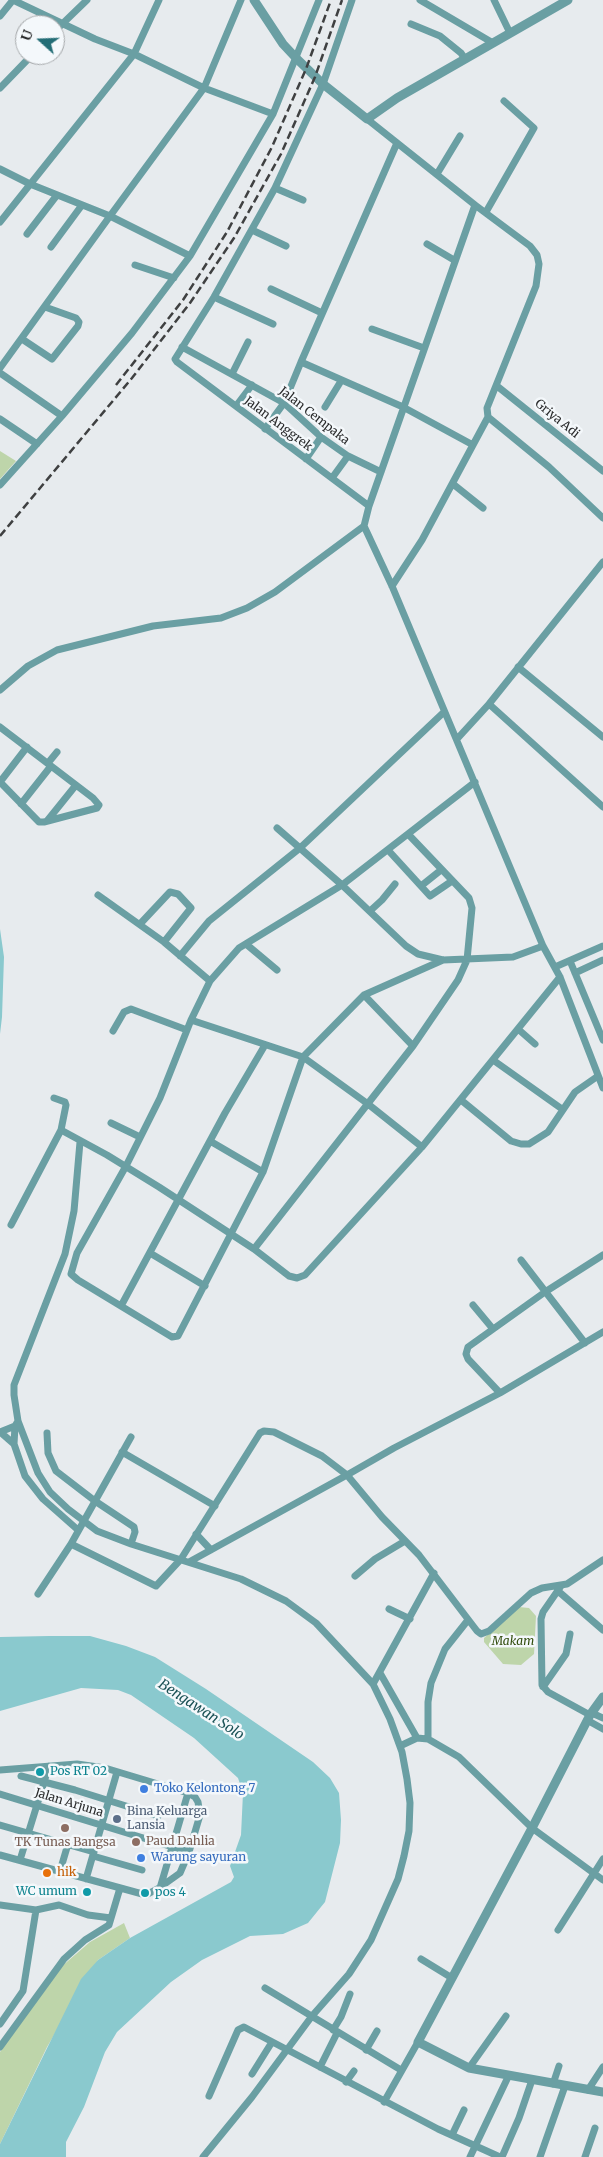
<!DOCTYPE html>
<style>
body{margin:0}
#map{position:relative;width:603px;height:2157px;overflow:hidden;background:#e7ebee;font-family:Merriweather,serif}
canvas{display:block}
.north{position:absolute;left:15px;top:15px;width:50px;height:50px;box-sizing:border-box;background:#f4f8fb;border:1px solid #a3a6a8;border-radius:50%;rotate:290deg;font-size:14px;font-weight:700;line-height:20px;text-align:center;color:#2a2b2c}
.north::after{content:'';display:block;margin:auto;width:18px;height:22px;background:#236d76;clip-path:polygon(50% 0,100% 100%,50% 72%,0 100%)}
</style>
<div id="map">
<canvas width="603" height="2157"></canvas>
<div class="north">U</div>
</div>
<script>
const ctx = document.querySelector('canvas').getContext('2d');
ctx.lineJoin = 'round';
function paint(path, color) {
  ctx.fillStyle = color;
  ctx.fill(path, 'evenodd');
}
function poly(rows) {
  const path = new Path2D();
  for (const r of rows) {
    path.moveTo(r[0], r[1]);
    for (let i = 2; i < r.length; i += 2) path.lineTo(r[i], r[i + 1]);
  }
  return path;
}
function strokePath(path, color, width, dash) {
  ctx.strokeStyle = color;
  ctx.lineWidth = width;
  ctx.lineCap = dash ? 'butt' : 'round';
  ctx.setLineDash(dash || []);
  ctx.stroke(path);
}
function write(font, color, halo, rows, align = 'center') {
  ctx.font = font + ' Merriweather,serif';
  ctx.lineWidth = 5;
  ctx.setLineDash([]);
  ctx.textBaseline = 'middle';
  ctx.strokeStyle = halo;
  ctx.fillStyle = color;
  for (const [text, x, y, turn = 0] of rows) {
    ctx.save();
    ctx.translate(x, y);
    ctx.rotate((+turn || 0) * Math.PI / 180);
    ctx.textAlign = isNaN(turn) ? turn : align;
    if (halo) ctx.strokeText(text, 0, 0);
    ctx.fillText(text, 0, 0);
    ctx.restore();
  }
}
const green = poly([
 [0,451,16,461,0,479],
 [519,1607,529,1608,536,1616,534,1654,521,1665,503,1664,484,1642,484,1638],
 [124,1923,130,1938,98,1960,47,2047,0,2144,0,2052,54,1973,90,1942]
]);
const water = poly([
 [0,929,4,957,2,1017,0,1034],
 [49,1636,90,1636,126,1646,155,1657,206,1689,313,1762,330,1778,339,1793,341,1820,340,1843,325,1902,308,1923,283,1934,250,1936,202,1960,171,1982,117,2032,105,2052,84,2107,66,2142,66,2157,0,2157,0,2144,81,1979,98,1960,130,1938,231,1882,234,1877,230,1866,241,1835,243,1793,238,1778,194,1738,131,1695,118,1690,81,1688,0,1711,0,1637]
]);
const minor = poly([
 [13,0,95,39,134,54,204,88,241,0],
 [352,0,323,84,275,188,214,297,175,359,177,362,369,506],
 [420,0,493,43],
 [494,0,510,33],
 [0,16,13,0],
 [411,24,440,36,461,53,465,59],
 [55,31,87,0],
 [0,88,32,55],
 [367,119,475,205,369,506,364,526,392,586,543,946,560,977,603,1088],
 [397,143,301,362,403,407,473,445],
 [0,169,30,184,110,216,204,88,273,114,319,0],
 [437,174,460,136],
 [275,188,303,200],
 [486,212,534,128,504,101],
 [0,222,134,54,159,0],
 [252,230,286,246],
 [27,234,57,195],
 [427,244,454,260],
 [51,247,82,205],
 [135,265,174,278],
 [271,289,322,313],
 [214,297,273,324],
 [372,329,424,348],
 [22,339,52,359,78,326,79,322,76,318,45,307],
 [182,347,284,403,321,437,348,456,381,472],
 [0,368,110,216,190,256,273,114],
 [0,373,62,416],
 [232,374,248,342],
 [497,386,603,471],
 [236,406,252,385],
 [325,407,341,381],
 [488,417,549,467,603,518],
 [0,419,37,444],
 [265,429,284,403,301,362],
 [306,459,321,437],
 [332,478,348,456],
 [453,484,483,508],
 [0,485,62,416,132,333,190,256],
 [392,586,422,540,488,417,487,408,536,286,539,264,537,255,530,246,475,205],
 [518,667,603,737],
 [0,690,28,666,57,650,153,626,221,618,247,608,275,592,364,526],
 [489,704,603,807],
 [0,727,93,798,99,805,97,808,44,822,39,822,0,782],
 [457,739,489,704,603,562],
 [48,763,57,752],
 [0,782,27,747],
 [21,804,51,766],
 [47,821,76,785],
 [277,828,342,885,406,946,418,954,443,960,513,957,543,946],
 [388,850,430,896,452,881],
 [421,886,441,870],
 [98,895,164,942,210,981],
 [370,911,382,900,395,884],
 [140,924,170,892,178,894,191,908,164,942],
 [246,944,277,970],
 [180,956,209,921,300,848,444,712],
 [570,961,603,1040],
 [555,967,603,946],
 [575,973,603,960],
 [364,995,413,1046],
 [191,1020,210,981,239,948,342,885,475,782],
 [518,1029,535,1044],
 [113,1031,124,1012,131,1009,187,1030],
 [493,1060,562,1109],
 [54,1098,65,1102,66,1105,61,1130],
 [461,1100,511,1141,521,1144,529,1144,548,1132,575,1092,598,1076],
 [111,1123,140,1137],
 [210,1141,263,1172],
 [80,1142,74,1211,65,1254,14,1385,14,1395,18,1421,38,1473,50,1492,68,1509,97,1531,131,1544,241,1579,286,1601,316,1623,373,1684,390,1719,402,1752,407,1779,410,1803,409,1831,404,1856,398,1879,371,1940,349,1974,312,2016,252,2097,203,2157],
 [422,1147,368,1104,303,1057,191,1020,160,1098,126,1166,77,1253,71,1274,78,1280,172,1337,178,1336,263,1172,303,1057,364,995,443,960],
 [11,1225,61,1130,107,1155,159,1187,254,1249,289,1276,297,1278,305,1275,422,1147,560,977],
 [254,1249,413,1046,458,980,467,960,472,908,469,898,408,834],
 [150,1253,205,1286],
 [521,1260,585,1343],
 [473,1305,493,1329],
 [121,1306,225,1113,265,1045],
 [603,1332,500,1393,394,1448,347,1475,382,1517,419,1555,477,1631,481,1634,489,1631,531,1593,542,1588,567,1584,603,1560],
 [500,1393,468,1359,466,1354,468,1347,545,1292,603,1255],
 [18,1421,15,1426,14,1444,25,1476,43,1499,78,1530],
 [0,1432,14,1444],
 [0,1432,15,1426],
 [47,1433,48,1453,56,1471,95,1501,134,1527,135,1532,131,1544],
 [131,1437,71,1544,156,1586,181,1559,260,1433,264,1431,274,1432,322,1456,347,1475,189,1562],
 [122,1452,215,1506],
 [196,1534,211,1550],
 [355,1576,375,1559,405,1541],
 [561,1586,543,1612,541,1619,542,1685,548,1692,590,1715],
 [558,1591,603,1630],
 [38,1594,71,1544],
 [389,1609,410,1619],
 [380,1673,417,1738],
 [373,1684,434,1573],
 [543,1687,566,1654,570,1634],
 [592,1713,603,1718],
 [587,1720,603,1729],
 [428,1739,428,1702,431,1683,445,1649,468,1620],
 [400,1746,417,1738,428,1739,459,1757,532,1828,603,1880],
 [0,1770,77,1764,105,1768,188,1793,195,1797,198,1802,200,1815,189,1852,180,1873,159,1888,146,1895,0,1855],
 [21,1776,75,1790,158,1816],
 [0,1794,189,1852],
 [0,1825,94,1852],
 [93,1856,142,1870],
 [20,1860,49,1766],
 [60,1871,68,1844],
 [86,1879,117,1772],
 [160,1888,188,1793],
 [0,1905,36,1910,59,1905,88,1915,111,1918],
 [558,1930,603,1859],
 [421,1959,452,1978],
 [265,1988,401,2070],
 [0,2024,23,1991,36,1910],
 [333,2030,341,2017,350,1994],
 [0,2047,64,1959,85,1940,109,1925,120,1888],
 [366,2050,377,2031],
 [320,2067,337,2033],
 [469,2068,506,2016],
 [252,2074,272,2042],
 [346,2082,354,2071],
 [553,2084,559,2066],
 [588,2090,603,2067],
 [209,2096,238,2030,244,2027,438,2129,500,2157],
 [384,2102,418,2042],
 [452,2135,464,2110],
 [470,2157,509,2075],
 [502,2157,519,2118,532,2080],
 [540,2157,565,2086],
 [585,2157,595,2128]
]);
const tertiary = poly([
 [254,0,283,44,297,59,323,84,367,119,397,98,568,0],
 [532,1828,418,2042,469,2068,603,2092],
 [530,1832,590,1715,603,1697]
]);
const rail = poly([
 [116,385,183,300,227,232,272,147,306,69,331,0],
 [0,536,132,378,190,303,234,238,281,154,315,77,342,0]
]);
const markers = [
 [40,1772,5,"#0f9aa8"],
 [144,1789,5,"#3f7fe0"],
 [117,1819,5,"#5c6f8a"],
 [65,1828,5,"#8d6e63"],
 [136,1842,5,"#8d6e63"],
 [141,1858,5,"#3f7fe0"],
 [47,1873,5,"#e8710a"],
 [87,1892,5,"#0f9aa8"],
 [145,1893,5,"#0f9aa8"]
];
const streetNames = [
 ["Jalan Cempaka",314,416,38],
 ["Griya Adi",557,419,39],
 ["Jalan Anggrek",278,424,37],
 ["Jalan Arjuna",69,1803,17]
];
const parkNames = [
 ["Makam",513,1642]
];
const cultureNames = [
 ["Pos RT 02",50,1772],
 ["WC umum",77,1892,"right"],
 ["pos 4",155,1893]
];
const shopNames = [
 ["Toko Kelontong 7",154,1789],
 ["Warung sayuran",151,1858]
];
const serviceNames = [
 ["Bina Keluarga",127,1812],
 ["Lansia",127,1826]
];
const educationNames = [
 ["Paud Dahlia",146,1842],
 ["TK Tunas Bangsa",65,1843,"center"]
];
const foodNames = [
 ["hik",57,1873]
];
const waterNames = [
 ["Bengawan Solo",201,1710,33]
];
paint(green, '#bed5aa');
paint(water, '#8ac9ce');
strokePath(minor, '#6a9fa3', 7);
strokePath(tertiary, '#6a9fa3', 9);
strokePath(rail, '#3f4041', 2.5, [8, 4]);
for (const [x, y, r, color] of markers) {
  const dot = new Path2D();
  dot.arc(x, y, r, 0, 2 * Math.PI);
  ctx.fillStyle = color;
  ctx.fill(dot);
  strokePath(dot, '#f4f8fb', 2);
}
write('12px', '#2a2b2c', '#f4f8fb', streetNames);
write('italic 12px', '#314c0c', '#f4f8fb', parkNames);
write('12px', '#0d838f', '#f4f8fb', cultureNames, 'left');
write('12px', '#366cbe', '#f4f8fb', shopNames, 'left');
write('12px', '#4e5e75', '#f4f8fb', serviceNames, 'left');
write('12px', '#785e54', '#f4f8fb', educationNames, 'left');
write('12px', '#c56008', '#f4f8fb', foodNames, 'left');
write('italic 14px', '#1a5155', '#f4f8fb', waterNames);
</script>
